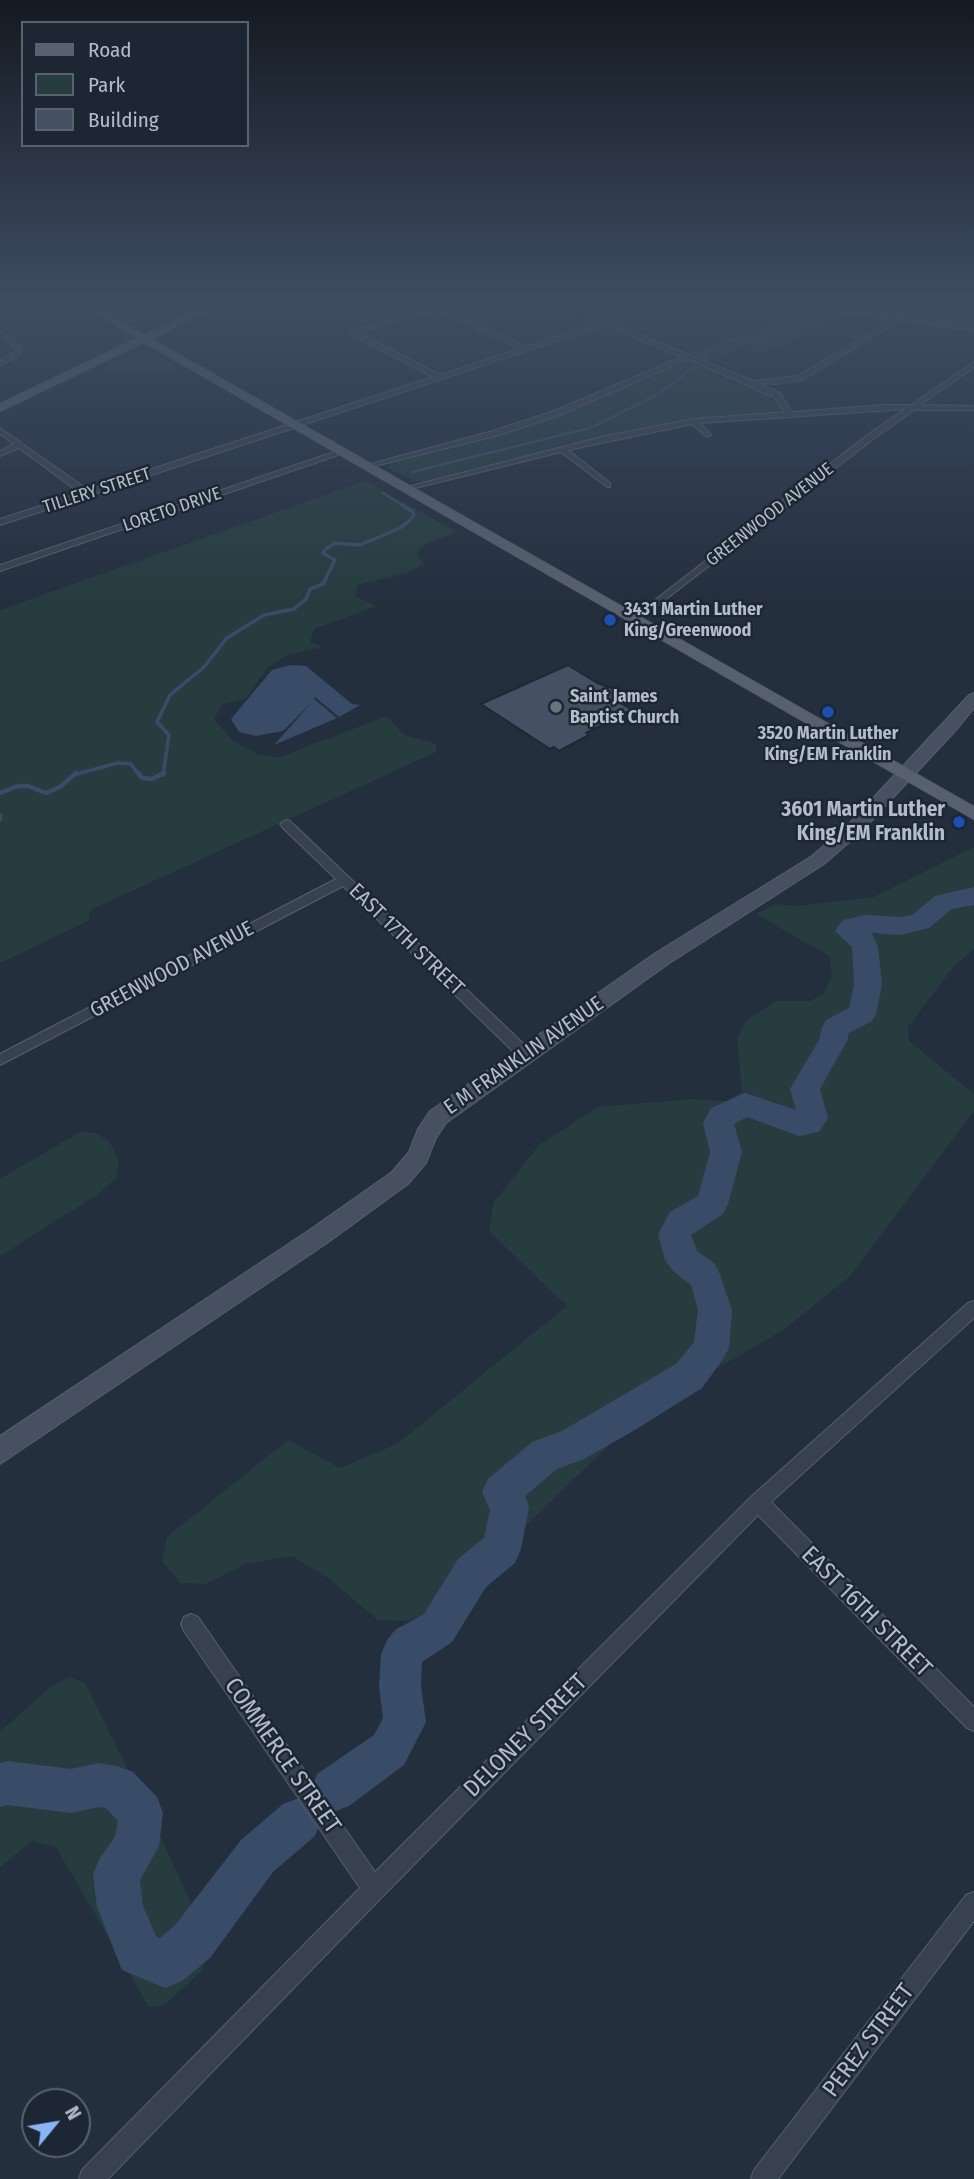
<!DOCTYPE html>
<style>
body{margin:0}
#map{position:relative;width:974px;height:2179px;overflow:hidden;background:#242f3e;font-family:"Fira Sans Condensed",sans-serif}
canvas{display:block}
.legend{position:absolute;left:21px;top:21px;width:228px;height:126px;box-sizing:border-box;background:#1d2633;border:2px solid #59626f;margin:0;padding:9px 12px;list-style:none;font-size:21px;color:#b4bcc9}
.legend li{display:flex;align-items:center;gap:14px;height:35px}
.legend b{width:35px;border:2px solid #59626f}
.north{position:absolute;left:21px;top:2088px;width:70px;height:70px;box-sizing:border-box;background:#1d2633;border:2px solid #59626f;border-radius:50%;rotate:60deg;font-size:19px;font-weight:700;line-height:28px;text-align:center;color:#b4bcc9}
.north::after{content:'';display:block;margin:auto;width:24px;height:32px;background:#8ab4f8;clip-path:polygon(50% 0,100% 100%,50% 72%,0 100%)}
</style>
<div id="map">
<canvas width="974" height="2179"></canvas>
<ul class="legend">
<li><b style="height:9px;background:#56606e"></b>Road</li>
<li><b style="height:19px;background:#263c3f"></b>Park</li>
<li><b style="height:19px;background:#455162"></b>Building</li>
</ul>
<div class="north">N</div>
</div>
<script>
const ctx = document.querySelector('canvas').getContext('2d');
ctx.lineJoin = 'round';
function paint(path, color) {
  ctx.fillStyle = color;
  ctx.fill(path, 'evenodd');
}
function poly(rows) {
  const path = new Path2D();
  for (const r of rows) {
    path.moveTo(r[0], r[1]);
    for (let i = 2; i < r.length; i += 2) path.lineTo(r[i], r[i + 1]);
  }
  return path;
}
function strokePath(path, color, width, dash) {
  ctx.strokeStyle = color;
  ctx.lineWidth = width;
  ctx.lineCap = dash ? 'butt' : 'round';
  ctx.setLineDash(dash || []);
  ctx.stroke(path);
}
function write(font, color, halo, rows, align = 'center') {
  ctx.font = font + ' "Fira Sans Condensed",sans-serif';
  ctx.lineWidth = 5;
  ctx.setLineDash([]);
  ctx.textBaseline = 'middle';
  ctx.strokeStyle = halo;
  ctx.fillStyle = color;
  for (const [text, x, y, turn = 0] of rows) {
    ctx.save();
    ctx.translate(x, y);
    ctx.rotate((+turn || 0) * Math.PI / 180);
    ctx.textAlign = isNaN(turn) ? turn : align;
    if (halo) ctx.strokeText(text, 0, 0);
    ctx.fillText(text, 0, 0);
    ctx.restore();
  }
}
const green = poly([
 [872,301,974,301,974,325,880,313],
 [778,307,840,316,764,353,739,348,714,362,689,353,749,329,769,324,764,309],
 [141,351,151,352,181,369,176,372,96,373],
 [686,361,765,392,783,410,697,419,628,431,424,481,416,482,388,468,391,463,559,416],
 [365,481,457,532,424,545,417,554,424,564,407,573,358,585,355,596,377,606,314,629,310,642,323,647,287,655,268,667,245,699,223,704,214,719,232,740,259,755,280,757,387,716,404,735,437,744,436,752,90,910,88,921,0,963,0,610],
 [974,847,974,949,954,966,908,1027,909,1041,974,1094,974,1111,850,1276,783,1330,697,1380,633,1422,439,1609,407,1621,378,1620,328,1578,292,1556,245,1564,206,1584,180,1583,162,1561,167,1537,288,1440,340,1468,397,1444,567,1306,489,1231,494,1202,539,1145,598,1107,692,1099,727,1101,742,1092,737,1038,748,1019,776,1001,811,1001,824,993,832,976,829,956,756,914,776,904,797,906,874,897],
 [80,1132,95,1133,109,1142,119,1160,116,1178,97,1195,0,1256,0,1179],
 [69,1677,85,1683,145,1804,211,1946,202,1970,165,2005,149,2007,56,1847,32,1841,0,1867,0,1732,49,1688]
]);
const water = poly([
 [290,665,306,666,352,704,360,705,339,717,315,697,314,699,337,718,274,745,313,701,283,731,256,736,239,732,231,719,272,670]
]);
const streamFar2 = poly([
 [705,358,708,356,703,352,717,349,726,341,800,331,800,310],
 [412,472,590,428,660,393,694,367],
 [383,493,405,507]
]);
const streamFar1 = poly([
 [73,775,118,763,131,764,139,775],
 [163,775,169,735,157,722,170,695,204,667,227,638,264,615,294,609,306,599,310,589,323,584,335,560,323,553,326,549,335,543,360,545,400,528,409,521,414,515,413,512,402,505]
]);
const stream = poly([
 [138,773,142,778,152,779,164,773],
 [0,793,18,786,28,786,46,793,60,787,76,773],
 [0,815,0,819]
]);
const river = poly([
 [974,887,974,905,952,909,929,928,901,935,872,933,878,947,882,984,876,1014,872,1021,849,1033,847,1041,820,1089,828,1118,819,1132,799,1136,747,1117,734,1124,742,1152,728,1204,723,1214,691,1235,697,1251,714,1263,719,1272,732,1310,729,1348,723,1359,702,1388,635,1430,584,1459,557,1469,525,1496,529,1507,521,1549,515,1563,486,1587,452,1642,422,1662,421,1686,426,1722,404,1765,349,1806,333,1812,317,1806,311,1790,317,1774,374,1735,383,1718,379,1686,381,1655,387,1640,395,1630,424,1614,458,1559,484,1538,490,1510,482,1492,488,1479,532,1442,562,1431,676,1364,694,1342,698,1310,691,1285,673,1271,665,1260,658,1234,670,1212,698,1196,710,1152,703,1123,711,1108,745,1093,796,1110,790,1089,819,1040,822,1027,826,1020,849,1008,854,984,852,947,835,931,839,925,844,920,865,915,901,917,912,915,935,896,974,887],
 [7,1761,71,1769,98,1763,117,1766,133,1772,157,1797,163,1813,159,1846,140,1880,143,1906,156,1936,160,1938,176,1924,241,1840,283,1804,299,1798,315,1804,321,1820,315,1836,273,1872,210,1958,182,1981,165,1988,122,1970,97,1907,93,1874,100,1858,115,1837,118,1821,106,1808,98,1807,71,1813,7,1805,0,1807,0,1763,7,1761]
]);
const building = poly([
 [551,301,587,301,610,310,589,317,551,301],
 [568,665,597,683,623,692,633,698,622,704,632,710,586,733,589,735,559,751,554,747,550,749,481,704,568,665]
]);
const street = poly([
 [184,301,195,301,214,306,211,308,184,301],
 [666,301,675,301,611,323,753,381,797,376,897,318,901,318,901,320,802,380,776,384,759,383,780,393,792,412,884,405,911,405,974,362,974,367,920,405,974,406,974,410,914,410,872,440,635,623,632,622,632,618,866,436,905,409,700,423,711,435,707,437,692,424,568,450,610,483,610,487,607,487,561,452,407,490,403,488,606,436,694,419,785,412,774,397,688,359,560,415,499,435,367,468,363,466,493,431,554,411,682,357,605,325,0,525,0,519,80,493,19,448,0,456,0,451,14,444,0,434,0,428,88,490,433,377,349,333,349,331,440,306,526,347,666,301],
 [439,310,520,349,440,375,357,332,439,310],
 [0,331,22,347,19,355,0,366,0,361,14,353,15,348,0,336,0,331],
 [340,450,347,452,0,571,0,565,340,450],
 [286,820,290,821,532,1052,534,1056,532,1060,522,1060,343,886,0,1065,0,1054,336,879,282,827,280,824,286,820],
 [974,1301,974,1318,771,1502,974,1707,974,1731,967,1728,758,1515,382,1897,108,2179,79,2179,82,2170,360,1888,184,1631,181,1624,184,1617,191,1614,198,1617,375,1872,752,1496,968,1303,974,1301],
 [974,1892,974,1921,778,2179,751,2179,754,2170,966,1895,974,1892]
]);
const secondary = poly([
 [770,301,794,301,974,325,974,331,775,304,770,301],
 [974,693,974,708,956,730,861,832,824,864,668,964,446,1123,436,1138,426,1163,408,1184,327,1243,0,1464,0,1436,311,1229,392,1172,409,1152,418,1129,430,1111,654,954,812,856,849,824,969,695,974,693]
]);
const primary = poly([
 [74,301,86,301,145,334,215,301,228,301,153,339,974,806,974,820,144,343,0,412,0,403,136,338,74,301]
]);
const markers = [
 [610,620,7,"#1a4fb4"],
 [556,707,7,"#6b7280"],
 [828,712,7,"#1a4fb4"],
 [959,822,7,"#1a4fb4"]
];
const farStreetnames = [
 ["TILLERY STREET",97,491,-18],
 ["LORETO DRIVE",172,510,-19],
 ["GREENWOOD AVENUE",770,515,-38]
];
const farPoinames = [
 ["3431 Martin Luther",624,610],
 ["King/Greenwood",624,631],
 ["Saint James",570,697],
 ["Baptist Church",570,718],
 ["3520 Martin Luther",828,734,"center"],
 ["King/EM Franklin",828,755,"center"]
];
const poiNames = [
 ["3601 Martin Luther",945,810],
 ["King/EM Franklin",945,834]
];
const streetNames = [
 ["EAST 17TH STREET",406,940,44],
 ["GREENWOOD AVENUE",172,970,-28],
 ["E M FRANKLIN AVENUE",524,1056,-35]
];
const nearStreetnames = [
 ["EAST 16TH STREET",866,1612,45],
 ["DELONEY STREET",526,1736,-45],
 ["COMMERCE STREET",282,1756,55],
 ["PEREZ STREET",869,2041,-53]
];
paint(green, '#263c3f');
paint(water, '#394c67');
strokePath(streamFar2, '#394c67', 2.5);
strokePath(streamFar1, '#394c67', 3.5);
strokePath(stream, '#394c67', 4.5);
paint(river, '#394c67');
paint(building, '#455162');
strokePath(building, '#1f2835', 2);
strokePath(street, '#565f6c', 2);
strokePath(secondary, '#565f6c', 2);
strokePath(primary, '#414a57', 1);
paint(street, '#38414e');
paint(secondary, '#465061');
paint(primary, '#56606e');
const sky = ctx.createLinearGradient(0, 0, 0, 606);
sky.addColorStop(0, '#141a22');
sky.addColorStop(0.5, '#3f4d63');
sky.addColorStop(1, '#3f4d6300');
ctx.fillStyle = sky;
ctx.fillRect(0, 0, 974, 606);
for (const [x, y, r, color] of markers) {
  const dot = new Path2D();
  dot.arc(x, y, r, 0, 2 * Math.PI);
  ctx.fillStyle = color;
  ctx.fill(dot);
  strokePath(dot, '#1d2633', 2.5);
}
write('18px', '#b4bcc9', '#1d2633', farStreetnames);
write('bold 18px', '#b4bcc9', '#1d2633', farPoinames, 'left');
write('bold 21px', '#b4bcc9', '#1d2633', poiNames, 'right');
write('21px', '#b4bcc9', '#1d2633', streetNames);
write('24px', '#b4bcc9', '#1d2633', nearStreetnames);
</script>
